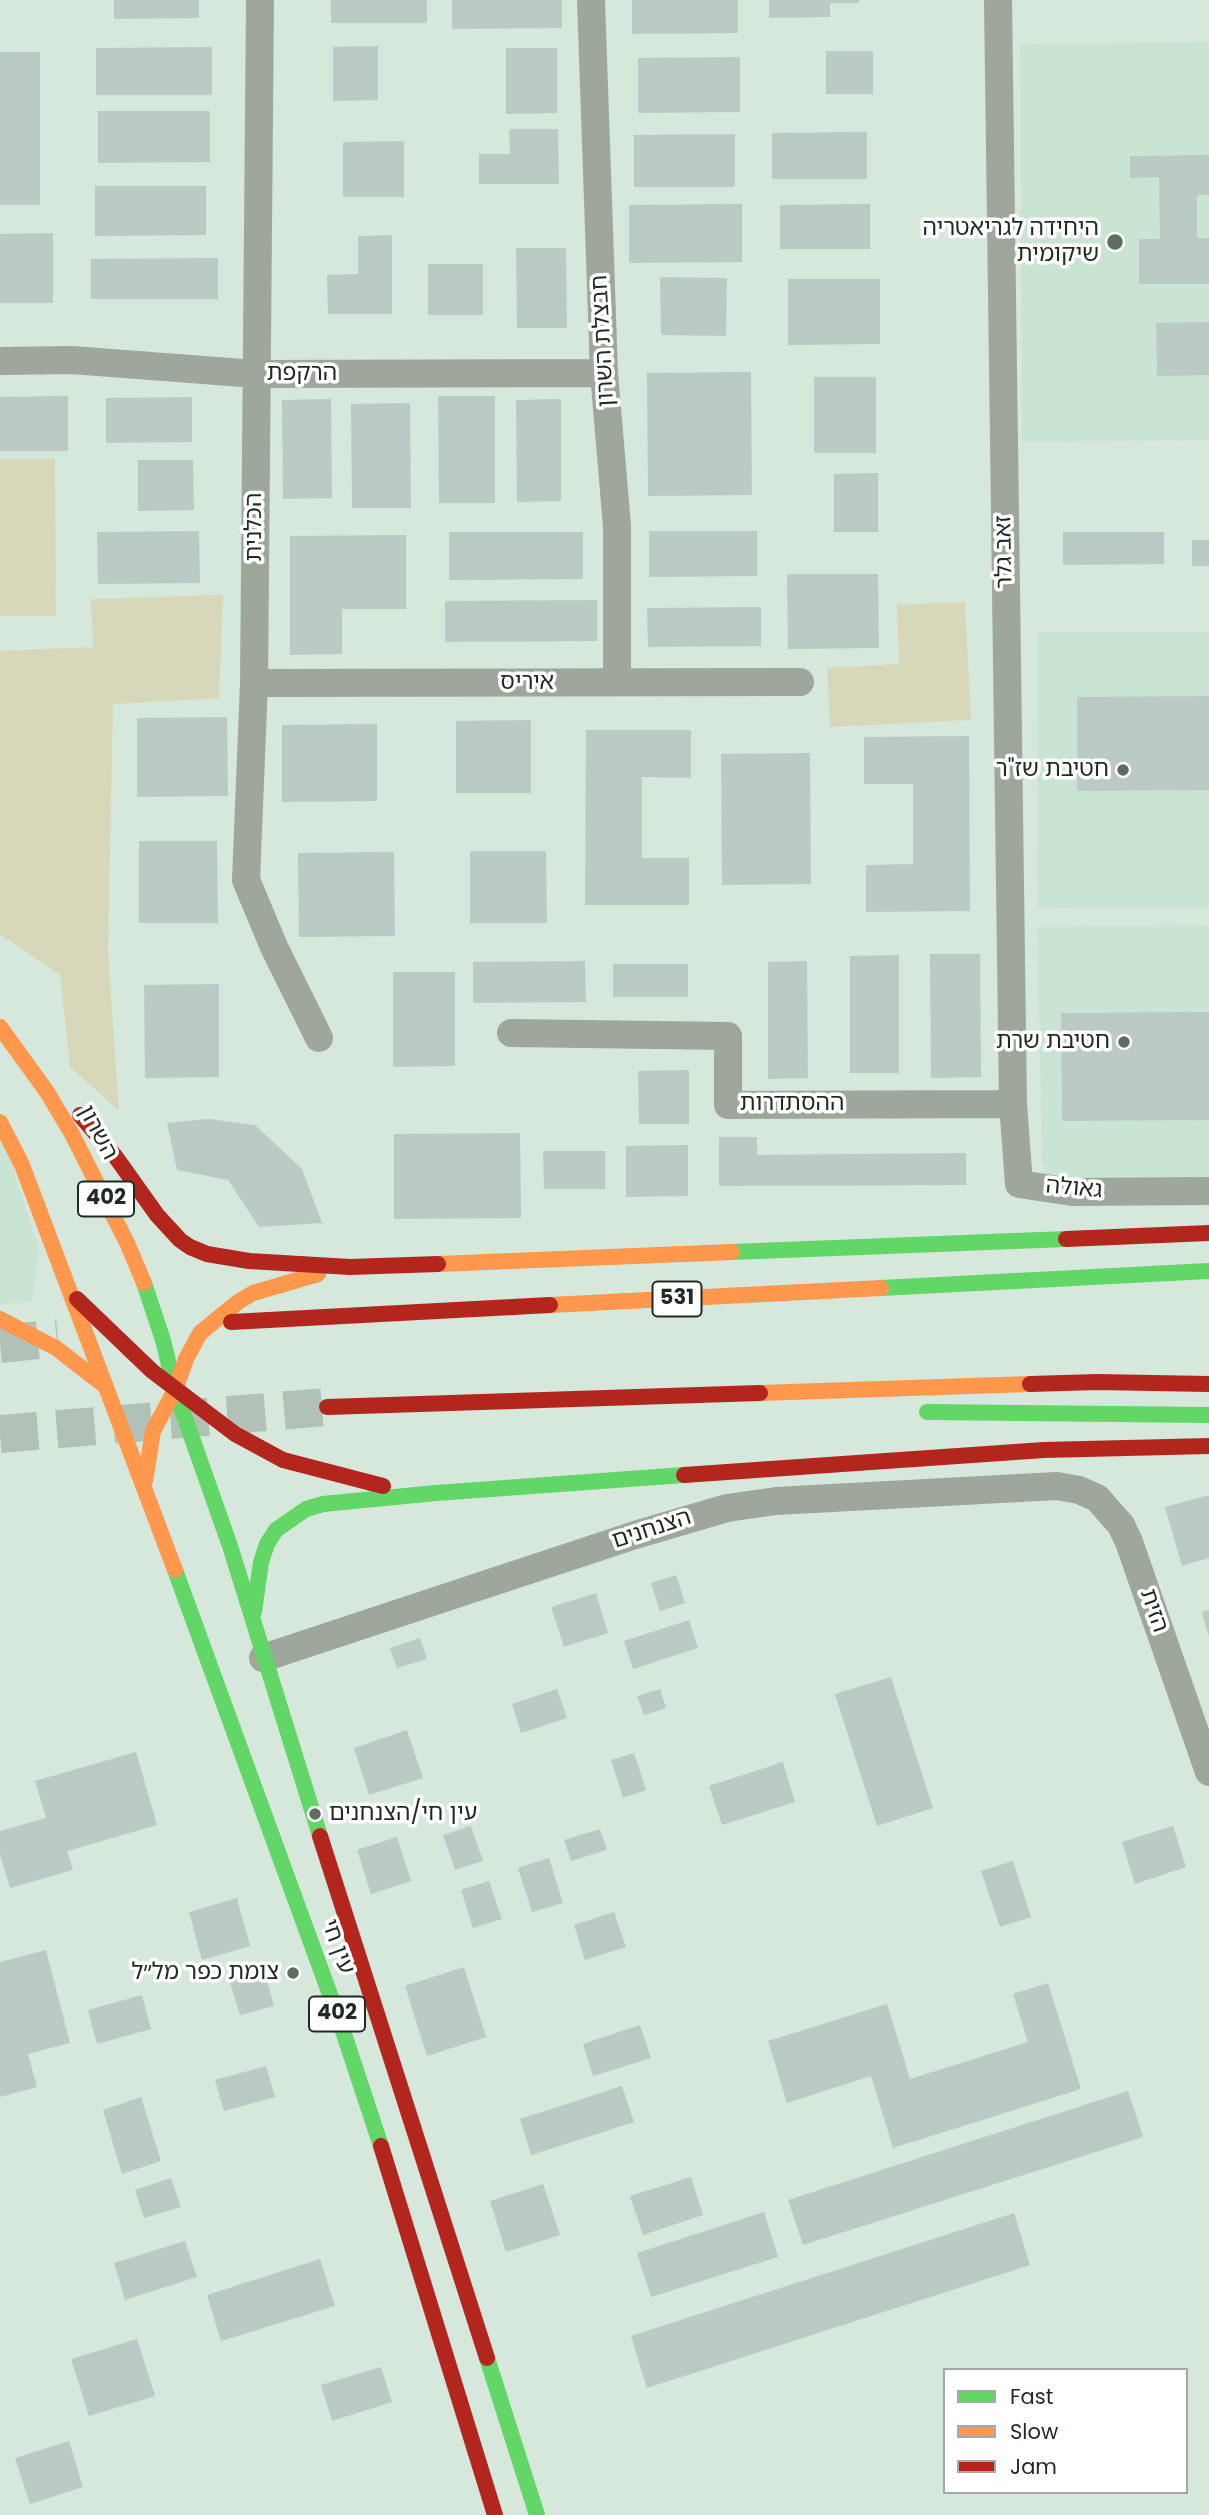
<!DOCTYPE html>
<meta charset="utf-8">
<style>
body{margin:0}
#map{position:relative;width:1209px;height:2515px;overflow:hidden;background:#d6e7dc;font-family:Poppins,sans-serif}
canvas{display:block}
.legend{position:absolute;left:943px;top:2368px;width:245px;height:126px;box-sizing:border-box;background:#fff;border:2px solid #a5aaa7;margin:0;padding:9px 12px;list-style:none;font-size:21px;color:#1f2a23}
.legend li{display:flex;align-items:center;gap:14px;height:35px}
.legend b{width:35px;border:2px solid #a5aaa7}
</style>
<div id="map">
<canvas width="1209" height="2515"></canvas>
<ul class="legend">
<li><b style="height:9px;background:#63d668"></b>Fast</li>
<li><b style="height:9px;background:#ff974d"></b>Slow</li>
<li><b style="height:9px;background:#b3261e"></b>Jam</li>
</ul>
</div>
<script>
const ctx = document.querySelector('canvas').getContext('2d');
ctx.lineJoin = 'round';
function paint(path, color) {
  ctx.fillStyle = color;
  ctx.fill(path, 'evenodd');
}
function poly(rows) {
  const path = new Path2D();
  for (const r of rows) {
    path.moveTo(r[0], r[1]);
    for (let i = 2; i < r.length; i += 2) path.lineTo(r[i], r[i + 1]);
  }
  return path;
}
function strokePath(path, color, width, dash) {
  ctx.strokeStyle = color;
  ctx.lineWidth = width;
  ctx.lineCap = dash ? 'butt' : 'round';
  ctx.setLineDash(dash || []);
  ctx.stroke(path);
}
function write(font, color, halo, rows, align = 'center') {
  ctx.font = font + ' Poppins,"Noto Sans Hebrew",sans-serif';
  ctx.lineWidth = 7;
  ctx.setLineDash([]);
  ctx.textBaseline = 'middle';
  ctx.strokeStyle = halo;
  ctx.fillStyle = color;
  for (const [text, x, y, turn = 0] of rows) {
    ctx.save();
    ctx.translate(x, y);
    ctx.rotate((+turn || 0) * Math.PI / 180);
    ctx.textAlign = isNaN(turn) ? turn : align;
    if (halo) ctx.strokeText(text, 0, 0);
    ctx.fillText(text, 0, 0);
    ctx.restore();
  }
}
const built = poly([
 [1209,42,1209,440,1022,442,1020,44],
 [1038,632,1209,632,1209,909,1037,908],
 [1209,925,1209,1183,1047,1185,1042,1156,1037,927],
 [0,1126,39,1249,32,1301,0,1304]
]);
const green = poly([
 [0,459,55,459,56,616,0,616],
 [223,595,219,698,113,704,108,951,119,1111,70,1067,60,975,0,934,0,651,93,647,91,599],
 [965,602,971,720,830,727,827,668,899,664,897,605]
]);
const building = poly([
 [114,0,199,0,199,18,114,19],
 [331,0,427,0,427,23,331,23],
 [452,0,562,0,562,28,452,29],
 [632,0,738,0,738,33,632,34],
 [769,0,859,0,859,3,830,3,830,17,769,18],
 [378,46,378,100,333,101,333,47],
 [212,47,212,95,96,95,96,48],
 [506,48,557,48,557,113,506,114],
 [826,51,873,51,873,94,826,94],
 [0,52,40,52,40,205,0,205],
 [740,57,740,112,638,113,638,58],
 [98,111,210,111,210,162,98,163],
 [509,129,558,129,559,184,479,184,479,154,510,154],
 [867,132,867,179,772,179,772,133],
 [735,134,735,187,634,187,634,135],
 [404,141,404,197,343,197,343,142],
 [1209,155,1209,195,1197,195,1197,238,1209,238,1209,284,1139,284,1139,239,1160,239,1159,177,1130,178,1130,156],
 [95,186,206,186,206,235,95,236],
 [742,204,742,262,629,263,629,205],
 [870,204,870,249,780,249,780,205],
 [53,233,53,303,0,303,0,234],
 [392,235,392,314,328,314,327,275,358,274,358,236],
 [516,248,566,248,567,328,517,328],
 [218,258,218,299,91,299,91,259],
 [428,264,483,264,483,315,428,315],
 [660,277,727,278,726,336,661,335],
 [788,279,880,279,880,344,788,345],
 [1209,322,1209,375,1157,376,1156,323],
 [751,372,752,495,648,496,647,373],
 [814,377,876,377,876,453,814,453],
 [68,396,68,451,0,451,0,397],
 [438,396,495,396,495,503,439,503],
 [192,397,192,442,106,443,106,398],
 [331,399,332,498,283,499,282,400],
 [561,399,561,501,517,502,516,400],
 [410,403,411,508,352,508,351,404],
 [138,460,193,460,194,510,138,511],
 [878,473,878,532,834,532,834,474],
 [199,531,200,583,98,584,97,532],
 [649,531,757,531,757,576,649,577],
 [449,532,583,532,583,579,449,580],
 [1063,532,1164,532,1164,564,1063,565],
 [406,535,406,609,342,609,342,654,290,655,290,536],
 [1192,540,1209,540,1209,566,1192,566],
 [787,574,878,574,879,648,788,649],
 [597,600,597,641,445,642,445,601],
 [761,607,761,646,648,647,647,608],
 [1209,696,1209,790,1077,791,1077,697],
 [227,717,228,796,137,797,137,718],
 [531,720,531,793,456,793,456,721],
 [377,724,377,801,282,802,282,725],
 [586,730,691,730,691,778,642,777,642,858,689,858,689,905,585,905],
 [969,736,970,911,866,912,866,865,913,864,913,784,864,784,864,737],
 [810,753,811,884,722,885,721,754],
 [139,841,217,841,218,923,139,923],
 [470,851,546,851,547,923,470,923],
 [394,852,395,936,299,937,298,853],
 [930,954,980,954,981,1077,931,1078],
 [899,955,899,1073,850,1073,850,956],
 [585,961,586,1002,473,1003,473,962],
 [807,961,808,1078,768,1079,768,962],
 [613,964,688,964,688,997,613,997],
 [393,972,455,972,455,1066,393,1067],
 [219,984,219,1077,145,1078,144,985],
 [1209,1012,1209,1120,1062,1121,1061,1013],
 [689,1070,689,1124,639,1124,638,1071],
 [209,1119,255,1125,302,1169,322,1223,259,1227,228,1180,177,1170,167,1123],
 [520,1133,521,1218,394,1219,394,1134],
 [719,1137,757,1137,757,1155,966,1153,966,1185,719,1186],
 [688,1145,688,1196,626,1197,626,1146],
 [543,1151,605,1151,605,1189,544,1189],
 [1209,1495,1209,1558,1182,1566,1165,1507],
 [676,1575,685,1603,660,1611,651,1583],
 [596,1593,608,1633,564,1647,551,1607],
 [1209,1610,1209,1634,1208,1635,1202,1612],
 [689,1620,698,1648,633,1669,624,1641],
 [420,1638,427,1659,397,1668,390,1648],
 [891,1677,933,1808,877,1826,835,1694],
 [557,1689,567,1718,521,1733,512,1704],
 [660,1689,666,1708,644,1715,637,1696],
 [407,1730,423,1778,369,1795,354,1748],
 [136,1752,157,1825,67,1851,73,1870,10,1888,0,1854,0,1831,46,1818,35,1781],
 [634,1753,646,1790,623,1798,611,1760],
 [783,1762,795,1802,722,1825,709,1786],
 [471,1826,483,1861,455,1870,443,1835],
 [1173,1826,1186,1867,1135,1884,1122,1842],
 [600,1829,607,1850,571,1861,564,1840],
 [397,1837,411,1881,371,1894,357,1850],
 [549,1858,563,1903,532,1912,518,1868],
 [1013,1861,1031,1917,1000,1927,981,1871],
 [489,1881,502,1919,473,1928,461,1890],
 [237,1898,250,1946,202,1960,189,1912],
 [614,1912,626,1947,585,1960,574,1925],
 [46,1950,70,2043,28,2054,37,2087,0,2097,0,1962],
 [263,1966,274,2006,240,2015,228,1975],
 [464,1967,486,2037,427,2056,405,1986],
 [1048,1983,1081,2089,893,2148,871,2076,787,2103,768,2041,887,2004,910,2079,1028,2042,1013,1994],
 [142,1995,151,2029,97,2044,88,2010],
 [640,2025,651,2058,593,2076,583,2044],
 [266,2066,275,2097,224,2111,215,2080],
 [622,2086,634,2122,531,2155,520,2119],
 [1128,2091,1143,2137,803,2245,788,2200],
 [141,2097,161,2161,122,2174,103,2110],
 [691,2177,703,2215,643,2235,630,2196],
 [171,2178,181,2207,144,2218,135,2190],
 [543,2184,560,2235,506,2252,490,2201],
 [764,2212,778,2257,651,2297,637,2253],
 [1014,2213,1030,2265,647,2388,631,2336],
 [185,2241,197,2277,125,2300,114,2263],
 [320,2259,335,2306,221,2341,207,2295],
 [137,2339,155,2396,89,2416,71,2359],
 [381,2367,392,2402,332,2421,321,2385],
 [69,2441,83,2487,30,2504,15,2458]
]);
const highwayTunnel = poly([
 [0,1344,58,1338],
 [0,1434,327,1407]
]);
const street = poly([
 [260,0,254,683,246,880,274,947,319,1038],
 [591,0,604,373,617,526,617,682],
 [998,0,1013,1104,1019,1184,1072,1192,1209,1191],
 [0,361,72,360,256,374,604,373],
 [254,683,800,682],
 [511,1033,728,1036,728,1105,1013,1104],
 [263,1658,635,1535,727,1508,776,1501,1057,1486,1079,1490,1097,1498,1121,1525,1129,1542,1209,1772]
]);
const fast = poly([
 [732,1252,1066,1239],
 [144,1283,163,1340,175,1390,230,1546,320,1836],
 [881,1288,1209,1271],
 [927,1412,1209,1415],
 [175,1570,340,2022,381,2146],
 [254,1612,261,1562,267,1544,276,1530,306,1509,323,1504,436,1493,684,1475],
 [487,2358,537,2515]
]);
const slow = poly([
 [0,1027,47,1092,72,1134,128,1245,144,1283],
 [0,1122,22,1165,175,1570],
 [438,1264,732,1252],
 [550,1305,881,1288],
 [0,1319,56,1348,105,1386],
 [760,1393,1030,1384],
 [145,1481,153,1431,175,1390,186,1359,200,1333,238,1302,253,1293,318,1274]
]);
const jam = poly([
 [80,1115,115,1156,157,1215,180,1240,190,1247,207,1254,249,1261,350,1267,438,1264],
 [1066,1239,1209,1233],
 [77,1299,152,1371,235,1434,283,1460,383,1486],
 [231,1322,550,1305],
 [1030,1384,1097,1382,1209,1384],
 [327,1407,760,1393],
 [684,1475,1044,1450,1209,1446],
 [320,1836,487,2358],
 [381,2146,495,2515]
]);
const markers = [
 [1115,242,9,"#5f6c64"],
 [1123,770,7,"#5f6c64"],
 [1124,1042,7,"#5f6c64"],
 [315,1814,7,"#5f6c64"],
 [293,1973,7,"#5f6c64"]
];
const shields = [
 [106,1199,56],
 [677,1299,49],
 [337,2014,56]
];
const shieldNames = [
 ["402",106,1199],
 ["531",677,1299],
 ["402",337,2014]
];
const poiNames = [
 ["היחידה לגריאטריה",1099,229],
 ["שיקומית",1099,255],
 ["חטיבת שז\"ר",1109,770],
 ["חטיבת שרת",1110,1042],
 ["עין חי/הצנחנים",329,1814,"left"],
 ["צומת כפר מל״ל",279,1973]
];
const streetNames = [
 ["חבצלת השרון",604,341,-93],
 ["הרקפת",302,374],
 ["הכלנית",255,527,-90],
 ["זאב גלר",1005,552,-91],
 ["איריס",527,683],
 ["ההסתדרות",792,1104],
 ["השרון",97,1133,62],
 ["גאולה",1074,1189,5],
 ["הצנחנים",652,1530,-18],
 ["הזית",1153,1611,71],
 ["עין חי",337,1947,70]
];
paint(built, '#c9e4d2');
paint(green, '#d7d8b9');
paint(building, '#bbcac4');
strokePath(highwayTunnel, '#b1c1b7', 38, [38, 19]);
strokePath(street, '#9fa69c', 28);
strokePath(fast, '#63d668', 16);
strokePath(slow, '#ff974d', 16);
strokePath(jam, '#b3261e', 16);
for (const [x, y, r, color] of markers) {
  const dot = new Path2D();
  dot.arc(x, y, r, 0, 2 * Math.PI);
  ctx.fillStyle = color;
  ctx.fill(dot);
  strokePath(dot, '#fff', 2.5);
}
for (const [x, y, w] of shields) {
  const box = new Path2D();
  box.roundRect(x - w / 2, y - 17.5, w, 35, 5);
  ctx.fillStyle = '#fff';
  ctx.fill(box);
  strokePath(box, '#1f2a23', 2);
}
write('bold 21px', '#1f2a23', null, shieldNames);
write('23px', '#1f2a23', '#fff', poiNames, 'right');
write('23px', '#1f2a23', '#fff', streetNames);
</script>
